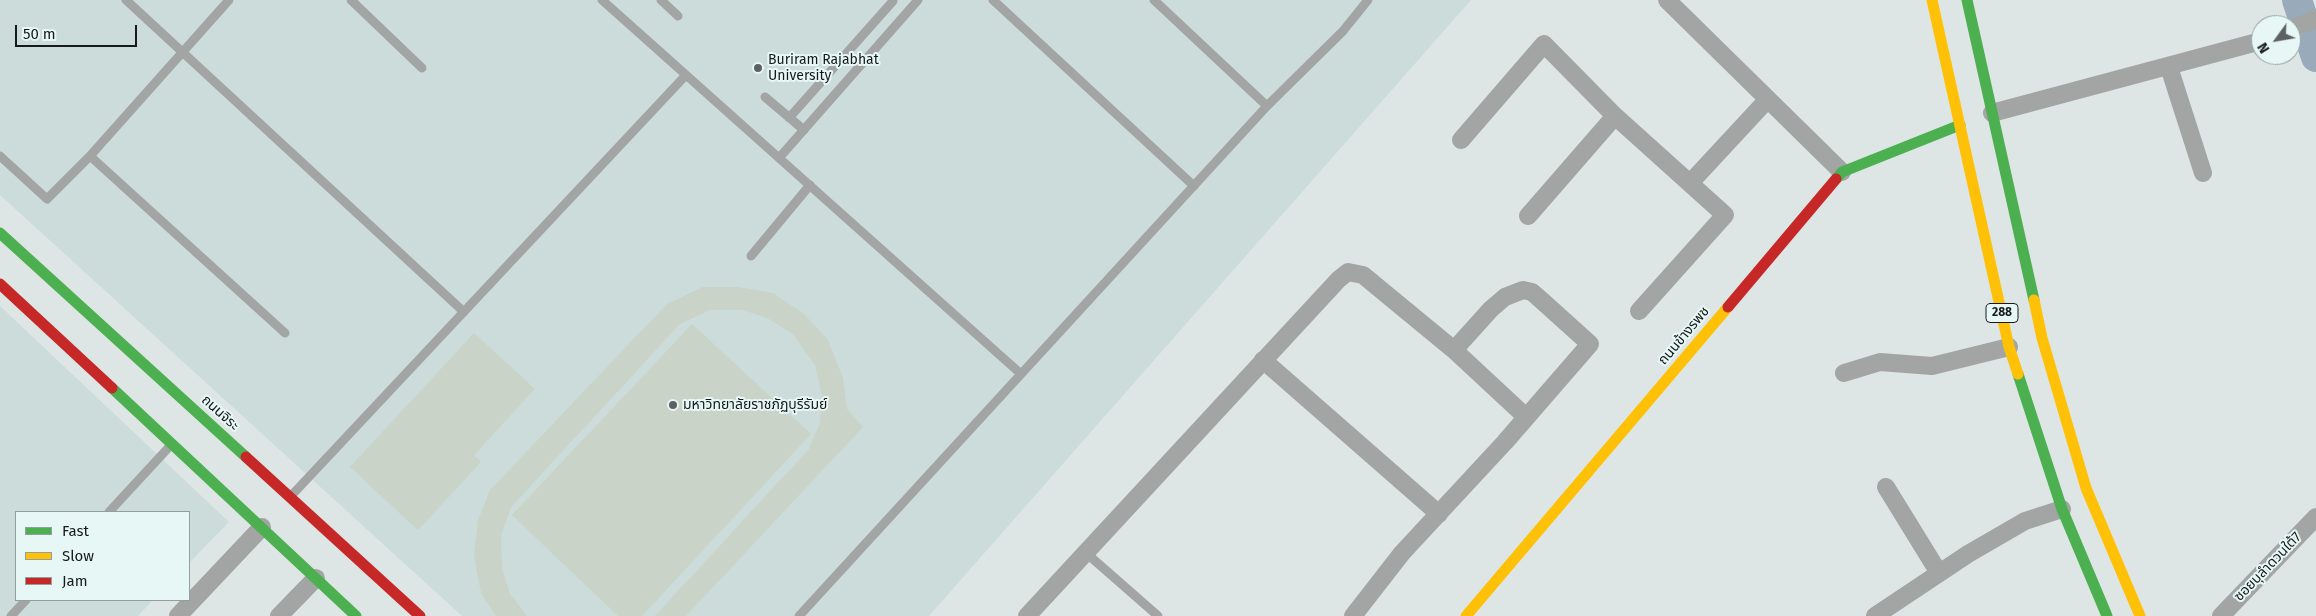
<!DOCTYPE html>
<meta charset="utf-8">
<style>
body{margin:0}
#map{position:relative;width:2316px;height:616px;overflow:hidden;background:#dee6e5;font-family:"Fira Sans",sans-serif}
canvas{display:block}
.legend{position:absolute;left:15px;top:511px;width:175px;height:90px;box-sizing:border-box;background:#e7f7f5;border:1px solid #939f9d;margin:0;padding:6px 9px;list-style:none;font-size:15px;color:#161b1a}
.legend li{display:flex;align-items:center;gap:10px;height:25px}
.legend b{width:25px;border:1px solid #939f9d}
.north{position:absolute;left:2251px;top:15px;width:50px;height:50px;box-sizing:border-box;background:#e7f7f5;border:1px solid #939f9d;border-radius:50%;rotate:238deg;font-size:14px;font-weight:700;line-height:20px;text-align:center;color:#161b1a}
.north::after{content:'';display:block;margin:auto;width:18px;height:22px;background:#5c6261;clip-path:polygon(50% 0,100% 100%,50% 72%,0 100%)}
.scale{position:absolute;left:15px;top:25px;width:122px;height:22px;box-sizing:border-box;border:2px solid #161b1a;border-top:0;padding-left:6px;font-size:15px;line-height:18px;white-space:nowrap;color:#161b1a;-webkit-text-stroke:4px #e7f7f5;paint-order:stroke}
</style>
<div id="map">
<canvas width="2316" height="616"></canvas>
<ul class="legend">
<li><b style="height:6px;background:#4caf50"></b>Fast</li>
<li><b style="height:6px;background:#ffc107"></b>Slow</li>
<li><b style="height:6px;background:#c62828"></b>Jam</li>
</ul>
<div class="north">N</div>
<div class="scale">50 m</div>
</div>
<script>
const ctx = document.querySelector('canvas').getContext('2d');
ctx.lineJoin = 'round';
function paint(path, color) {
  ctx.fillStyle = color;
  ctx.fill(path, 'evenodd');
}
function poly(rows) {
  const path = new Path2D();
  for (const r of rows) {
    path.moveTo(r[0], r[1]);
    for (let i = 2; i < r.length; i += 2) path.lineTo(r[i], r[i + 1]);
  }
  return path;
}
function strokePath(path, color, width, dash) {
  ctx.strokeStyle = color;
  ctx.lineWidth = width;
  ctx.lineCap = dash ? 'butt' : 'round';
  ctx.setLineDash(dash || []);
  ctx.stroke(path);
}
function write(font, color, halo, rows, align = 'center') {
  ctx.font = font + ' "Fira Sans","Noto Sans Thai",sans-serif';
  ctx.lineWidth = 4;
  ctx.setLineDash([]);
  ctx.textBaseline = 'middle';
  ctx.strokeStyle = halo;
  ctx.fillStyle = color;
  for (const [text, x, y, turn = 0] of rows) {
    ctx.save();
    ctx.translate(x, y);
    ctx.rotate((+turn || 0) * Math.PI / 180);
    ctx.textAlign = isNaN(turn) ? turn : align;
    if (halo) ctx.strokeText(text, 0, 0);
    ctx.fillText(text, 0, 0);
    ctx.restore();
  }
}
const built = poly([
 [0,0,1471,0,929,616,462,616,0,195],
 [0,306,229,522,189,563,189,512,16,512,16,600,153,600,138,616,0,616]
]);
const green = poly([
 [703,287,738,287,773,293,804,314,828,340,843,378,847,409,863,427,686,616,655,616,809,449,820,423,822,396,815,365,793,334,767,318,743,310,710,310,680,324,511,507,501,536,502,568,510,594,527,616,496,616,481,593,474,556,478,520,490,490,667,304],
 [692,324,811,434,642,616,618,616,512,515],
 [474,333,535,389,474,455,481,462,418,530,350,467]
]);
const river = poly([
 [2297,0,2316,57]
]);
const lane = poly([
 [126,0,464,312],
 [351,0,422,68],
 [602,0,1021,374],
 [661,0,678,16],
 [993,0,1194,186],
 [1154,0,1267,106],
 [765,97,804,130],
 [789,118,893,1],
 [0,156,47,199,90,156,229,0],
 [90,156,285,333],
 [779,158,918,0],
 [751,256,810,185],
 [291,496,686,75],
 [109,512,170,446],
 [1085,552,1158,616],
 [11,616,26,600],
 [799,616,1267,106,1343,31,1368,0]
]);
const street = poly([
 [1667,0,1842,172],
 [2291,29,2316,19],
 [2169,67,2203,173],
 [1992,113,2261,41],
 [1461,140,1544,44,1615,116,1725,215,1639,311],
 [1691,182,1768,99],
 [1528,216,1615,116],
 [1263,360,1439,514],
 [1844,373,1880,362,1932,366,2009,347],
 [1886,487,1939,573],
 [178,616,262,527],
 [279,616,316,578],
 [1027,616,1339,279,1348,272,1363,275,1454,350,1525,416],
 [1353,616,1402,553,1505,442,1590,344,1540,299,1532,292,1523,290,1505,297,1491,309,1454,350],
 [1875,616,1968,554,2025,521,2062,509],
 [2221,616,2316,517]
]);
const fast = poly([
 [1967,0,2034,300],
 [1836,179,1842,172,1960,125],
 [0,233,246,457],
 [2018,374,2062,509,2107,616],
 [112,388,356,616]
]);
const slow = poly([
 [1932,0,2009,347,2018,374],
 [2034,300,2042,338,2086,488,2140,616],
 [1466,616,1728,307]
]);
const jam = poly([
 [0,284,112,388],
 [1728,307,1836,179],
 [246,457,420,616]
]);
const markers = [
 [758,68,5,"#5c6261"],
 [673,405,5,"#5c6261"]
];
const shields = [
 [2002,313,32]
];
const shieldNames = [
 ["288",2002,313]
];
const poiNames = [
 ["Buriram Rajabhat",768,60],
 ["University",768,76],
 ["มหาวิทยาลัยราชภัฏบุรีรัมย์",683,405]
];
const streetNames = [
 ["ถนนข้างรพช",1684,336,-50],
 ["ถนนจิระ",220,413,42],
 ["ซอยบุลำดวนใต้7",2268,567,-46]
];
paint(built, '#cbdcda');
paint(green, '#cad3c7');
strokePath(river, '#99aaba', 30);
strokePath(lane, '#a2a5a4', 9);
strokePath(street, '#a2a5a4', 18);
strokePath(fast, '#4caf50', 11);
strokePath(slow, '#ffc107', 11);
strokePath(jam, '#c62828', 11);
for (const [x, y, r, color] of markers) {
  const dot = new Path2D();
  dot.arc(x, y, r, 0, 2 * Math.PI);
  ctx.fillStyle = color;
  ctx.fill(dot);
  strokePath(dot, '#e7f7f5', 2);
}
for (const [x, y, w] of shields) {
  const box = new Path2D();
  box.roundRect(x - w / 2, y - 9.5, w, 19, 4);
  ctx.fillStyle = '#e7f7f5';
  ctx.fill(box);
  strokePath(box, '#161b1a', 1);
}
write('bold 12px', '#161b1a', null, shieldNames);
write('14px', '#161b1a', '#e7f7f5', poiNames, 'left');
write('14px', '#161b1a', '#e7f7f5', streetNames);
</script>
